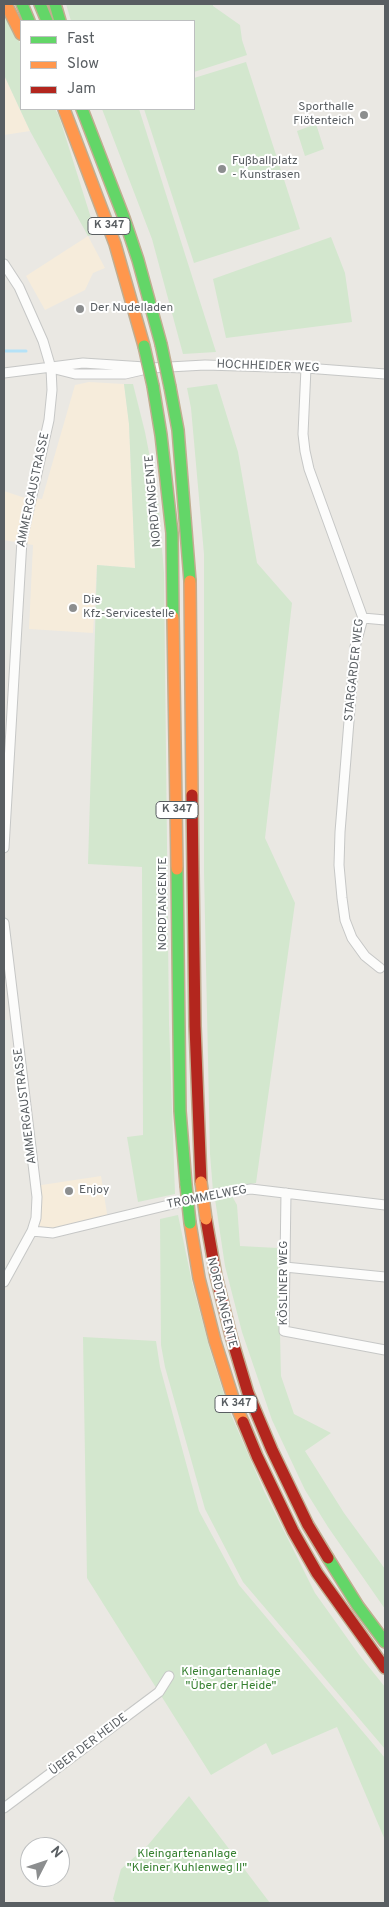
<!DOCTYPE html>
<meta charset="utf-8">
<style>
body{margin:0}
#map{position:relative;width:389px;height:1907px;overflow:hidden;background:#eae8e3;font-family:Overpass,sans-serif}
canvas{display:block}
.frame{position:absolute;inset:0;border:5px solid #595e62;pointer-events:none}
.legend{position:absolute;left:20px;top:20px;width:175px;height:90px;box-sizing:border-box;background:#fff;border:1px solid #bdbfc0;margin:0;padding:6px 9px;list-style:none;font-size:15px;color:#595e62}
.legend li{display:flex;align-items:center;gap:10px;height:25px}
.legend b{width:25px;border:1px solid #bdbfc0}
.north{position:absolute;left:20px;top:1837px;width:50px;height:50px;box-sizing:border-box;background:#fff;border:1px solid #bdbfc0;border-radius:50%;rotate:49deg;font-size:14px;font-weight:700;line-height:20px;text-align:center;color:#595e62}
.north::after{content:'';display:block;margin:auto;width:18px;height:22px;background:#8c8e8f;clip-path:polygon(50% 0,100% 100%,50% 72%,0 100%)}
</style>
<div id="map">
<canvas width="389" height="1907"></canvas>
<div class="frame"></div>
<ul class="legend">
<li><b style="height:6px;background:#63d668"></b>Fast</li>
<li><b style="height:6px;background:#ff974d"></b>Slow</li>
<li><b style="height:6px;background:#b3261e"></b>Jam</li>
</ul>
<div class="north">N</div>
</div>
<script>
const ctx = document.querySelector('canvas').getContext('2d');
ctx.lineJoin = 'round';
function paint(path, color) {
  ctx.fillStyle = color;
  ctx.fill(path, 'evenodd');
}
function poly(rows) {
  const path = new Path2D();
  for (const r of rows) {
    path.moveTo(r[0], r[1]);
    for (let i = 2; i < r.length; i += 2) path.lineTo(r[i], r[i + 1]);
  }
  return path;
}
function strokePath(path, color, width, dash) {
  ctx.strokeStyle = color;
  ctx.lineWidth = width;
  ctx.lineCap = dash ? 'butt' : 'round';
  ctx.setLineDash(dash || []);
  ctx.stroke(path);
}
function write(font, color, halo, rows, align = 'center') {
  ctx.font = font + ' Overpass,sans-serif';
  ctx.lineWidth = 4;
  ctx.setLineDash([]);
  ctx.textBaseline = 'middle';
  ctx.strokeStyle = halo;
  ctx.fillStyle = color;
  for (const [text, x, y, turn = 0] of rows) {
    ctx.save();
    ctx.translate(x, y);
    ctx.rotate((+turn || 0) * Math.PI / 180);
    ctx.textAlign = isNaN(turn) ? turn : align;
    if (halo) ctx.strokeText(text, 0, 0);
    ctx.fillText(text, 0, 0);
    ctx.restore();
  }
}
const commercial = poly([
 [4,75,30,131,4,135],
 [88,236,105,268,93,273,85,290,45,310,26,276],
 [89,382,124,384,129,424,135,568,97,565,93,633,29,629,33,545,4,540,4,491,22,497,42,499,75,385],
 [101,1176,108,1220,53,1233,32,1231,35,1186]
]);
const green = poly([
 [66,4,213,4,213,6,240,25,242,40,247,55,194,72,194,21,71,21],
 [4,12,21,45,21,109,55,109,59,116,96,234,88,236,30,131,4,75],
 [246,62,300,229,194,263,144,109,194,109,194,78],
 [102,109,139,109,216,352,183,354,152,239],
 [316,124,324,149,305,156,297,131],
 [331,237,345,273,352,322,226,338,213,279],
 [124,384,133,384,145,432,158,499,164,573,169,1024,175,1194,138,1202,127,1137,143,1135,142,867,88,864,97,565,135,568,129,424],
 [217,384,238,452,257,563,292,603,265,838,295,903,256,1183,213,1191,210,1154,204,872,204,554,191,408,187,388],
 [232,1196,237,1205,240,1246,278,1248,281,1376,294,1414,331,1433,305,1451,344,1513,385,1569,385,1609,328,1527,305,1490,272,1420,242,1332,225,1266,215,1199],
 [178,1215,192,1282,210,1350,229,1410,264,1491,315,1593,360,1656,385,1687,385,1749,243,1582,205,1509,165,1367,161,1345,160,1219],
 [83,1337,156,1341,160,1367,199,1511,239,1585,385,1758,385,1840,337,1727,272,1755,266,1743,211,1775,87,1578],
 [189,1796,270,1903,116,1903,113,1899,121,1869,148,1845]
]);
const stream = poly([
 [4,351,26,351]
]);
const street = poly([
 [4,264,19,287,43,341,51,368,52,390,49,420,22,540,4,848],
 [51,368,75,374,125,374,151,368,205,365,306,368,385,374],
 [306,368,303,434,305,451,309,469,363,618,355,647,340,832,339,865,342,898,345,920,352,938,365,956,380,968],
 [4,373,83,363,145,367],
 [363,618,385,620],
 [4,923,37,1197,36,1218,32,1231,4,1282],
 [286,1193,284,1331,385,1350],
 [32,1231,53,1233,214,1194,251,1189,385,1205],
 [285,1267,385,1277],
 [4,1808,159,1692,169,1676]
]);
const fast = poly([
 [22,4,29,21],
 [40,4,47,21],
 [55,4,60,21],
 [82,109,124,218,138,260,161,344],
 [153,386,161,435,172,533,173,617],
 [170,387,178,430,190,581],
 [177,869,180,1111,186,1185],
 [328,1558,358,1606,385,1642]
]);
const slow = poly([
 [6,4,21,34],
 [64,109,115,244,144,346],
 [190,581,192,795],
 [173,617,177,869],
 [190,1223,199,1278,215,1341,233,1398,243,1422]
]);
const jam = poly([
 [192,795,195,1026,201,1182],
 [206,1219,216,1276,231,1336,248,1393,272,1450,308,1525,328,1558],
 [243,1422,257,1456,293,1531,317,1573,385,1668]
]);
const fastBridge = poly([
 [161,344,170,387],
 [144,346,153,386],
 [186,1185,190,1223]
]);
const slowBridge = poly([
 [201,1182,206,1219]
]);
const markers = [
 [364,115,5,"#8c8e8f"],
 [222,169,5,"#8c8e8f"],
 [80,309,5,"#8c8e8f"],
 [73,608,5,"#8c8e8f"],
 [69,1191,5,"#8c8e8f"]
];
const shields = [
 [109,226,42],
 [177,810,42],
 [236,1404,42]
];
const shieldNames = [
 ["K 347",109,226],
 ["K 347",177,810],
 ["K 347",236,1404]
];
const poiNames = [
 ["Sporthalle",354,108,"right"],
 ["Flötenteich",354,122,"right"],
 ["Fußballplatz",232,162],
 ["- Kunstrasen",232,176],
 ["Der Nudelladen",90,309],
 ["Die",83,601],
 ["Kfz-Servicestelle",83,615],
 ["Enjoy",79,1191]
];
const streetNames = [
 ["HOCHHEIDER WEG",268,367,2],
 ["AMMERGAUSTRASSE",34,490,-78],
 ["NORDTANGENTE",154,501,-95],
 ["STARGARDER WEG",355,670,-84],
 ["NORDTANGENTE",164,904,-90],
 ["AMMERGAUSTRASSE",26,1106,-97],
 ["TROMMELWEG",207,1198,-11],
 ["KÖSLINER WEG",285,1283,-90],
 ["NORDTANGENTE",221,1303,76],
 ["ÜBER DER HEIDE",89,1745,-37]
];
const parkNames = [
 ["Kleingartenanlage",231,1673],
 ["\"Über der Heide\"",231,1687],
 ["Kleingartenanlage",187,1855],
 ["\"Kleiner Kuhlenweg II\"",187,1869]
];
paint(commercial, '#f6ecdb');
paint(green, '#d3e7ce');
strokePath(stream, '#b5e2f7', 3);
strokePath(street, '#c6c7c6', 11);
strokePath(fast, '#c1ad90', 14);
strokePath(slow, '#c1ad90', 14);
strokePath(jam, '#c1ad90', 14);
strokePath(street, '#fcfcfb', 9);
strokePath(fast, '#63d668', 11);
strokePath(slow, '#ff974d', 11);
strokePath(jam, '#b3261e', 11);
strokePath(fastBridge, '#c1ad90', 14, []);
strokePath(slowBridge, '#c1ad90', 14, []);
strokePath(fastBridge, '#63d668', 11);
strokePath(slowBridge, '#ff974d', 11);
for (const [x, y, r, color] of markers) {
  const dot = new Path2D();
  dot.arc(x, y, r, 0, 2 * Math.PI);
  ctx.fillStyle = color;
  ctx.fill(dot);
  strokePath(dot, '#fff', 2);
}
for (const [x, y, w] of shields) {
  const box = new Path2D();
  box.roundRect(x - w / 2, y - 8.5, w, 17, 4);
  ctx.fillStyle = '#fff';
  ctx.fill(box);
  strokePath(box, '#595e62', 1);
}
write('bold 11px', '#595e62', null, shieldNames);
write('12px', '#595e62', '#fff', poiNames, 'left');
write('12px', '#595e62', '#fff', streetNames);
write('12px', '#378131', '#fff', parkNames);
</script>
